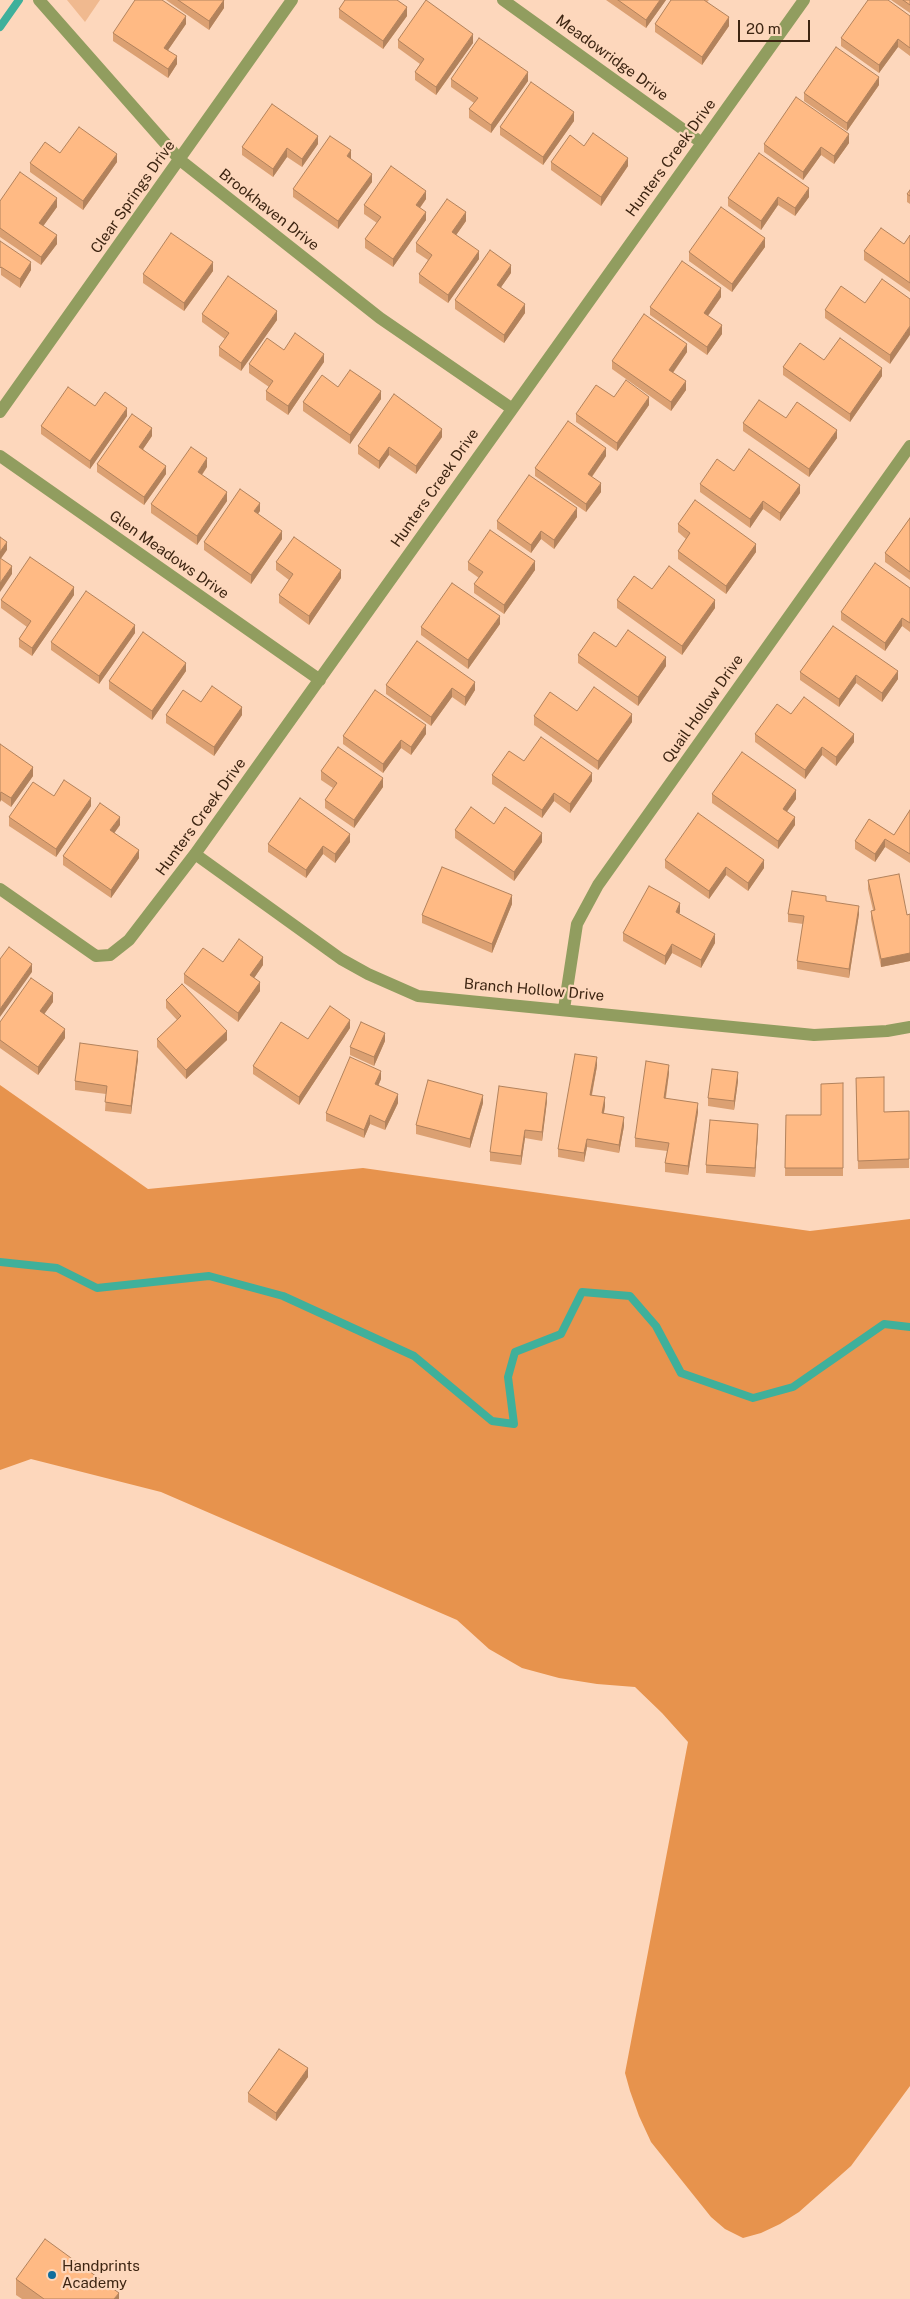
<!DOCTYPE html>
<style>
body{margin:0}
#map{position:relative;width:910px;height:2299px;overflow:hidden;background:#fdd7bc;font-family:"Public Sans",sans-serif}
canvas{display:block}
.scale{position:absolute;left:738px;top:20px;width:72px;height:22px;box-sizing:border-box;border:2px solid #3d2512;border-top:0;padding-left:6px;font-size:15px;line-height:18px;white-space:nowrap;color:#3d2512;-webkit-text-stroke:4px #fdd7bc;paint-order:stroke}
</style>
<div id="map">
<canvas width="910" height="2299"></canvas>
<div class="scale">20 m</div>
</div>
<script>
const ctx = document.querySelector('canvas').getContext('2d');
ctx.lineJoin = 'round';
function paint(path, color) {
  ctx.fillStyle = color;
  ctx.fill(path, 'evenodd');
}
function poly(rows) {
  const path = new Path2D();
  for (const r of rows) {
    path.moveTo(r[0], r[1]);
    for (let i = 2; i < r.length; i += 2) path.lineTo(r[i], r[i + 1]);
  }
  return path;
}
function strokePath(path, color, width, dash) {
  ctx.strokeStyle = color;
  ctx.lineWidth = width;
  ctx.lineCap = dash ? 'butt' : 'round';
  ctx.setLineDash(dash || []);
  ctx.stroke(path);
}
function write(font, color, halo, rows, align = 'center') {
  ctx.font = font + ' "Public Sans",sans-serif';
  ctx.lineWidth = 4.5;
  ctx.setLineDash([]);
  ctx.textBaseline = 'middle';
  ctx.strokeStyle = halo;
  ctx.fillStyle = color;
  for (const [text, x, y, turn = 0] of rows) {
    ctx.save();
    ctx.translate(x, y);
    ctx.rotate((+turn || 0) * Math.PI / 180);
    ctx.textAlign = isNaN(turn) ? turn : align;
    if (halo) ctx.strokeText(text, 0, 0);
    ctx.fillText(text, 0, 0);
    ctx.restore();
  }
}
const green = poly([
 [67,0,100,0,85,22]
]);
const forest = poly([
 [0,1085,148,1189,363,1168,810,1231,910,1219,910,2086,851,2166,799,2212,780,2224,761,2233,743,2238,725,2229,711,2217,651,2142,639,2116,630,2091,625,2073,688,1742,662,1713,635,1687,597,1684,559,1678,522,1668,489,1649,457,1620,161,1492,31,1459,0,1470]
]);
const stream = poly([
 [0,27,19,0],
 [0,1262,57,1268,97,1288,209,1276,283,1296,414,1356,492,1421,514,1424,508,1377,515,1352,561,1334,582,1292,630,1296,656,1326,681,1373,753,1398,793,1387,884,1324,910,1327]
]);
const minor = poly([
 [39,0,180,160,380,318,511,408],
 [503,0,702,143],
 [0,412,292,0],
 [0,456,320,680],
 [195,854,341,959,368,974,418,996,814,1035,887,1031,910,1027],
 [0,889,96,956,110,955,129,940,195,854,804,0],
 [564,1009,577,924,598,885,910,446]
]);
const wall = poly([
 [166,0,224,0,224,8,209,30],
 [606,0,666,0,646,28],
 [671,0,709,0,707,2,729,26,702,65,655,32,655,24],
 [891,0,910,0,910,13],
 [339,9,407,16,383,49,339,18],
 [910,16,910,56,898,47,879,73,841,46,841,38],
 [186,24,168,50,177,64,168,78,113,41,113,33],
 [398,40,473,43,436,95,415,80,415,72,420,64,398,48],
 [451,79,528,81,491,133,469,118,469,109,474,103,451,87],
 [879,85,847,131,804,101,804,93],
 [574,121,543,165,500,135,500,127],
 [849,143,834,164,821,155,803,180,764,152,764,144],
 [318,144,302,167,287,157,273,177,242,155,242,147],
 [60,153,117,162,83,210,30,172,30,163],
 [351,159,372,182,338,229,293,197,293,189],
 [551,162,628,166,601,206,551,170],
 [910,190,910,204,907,202,907,194],
 [809,197,795,216,778,205,761,230,728,206,728,198],
 [426,199,420,208,426,220,393,267,365,248,365,239,377,223,364,214,364,205],
 [0,201,57,207,43,226,57,244,41,265,0,237],
 [466,221,456,235,479,259,448,303,419,283,419,274,428,260,416,252,416,243],
 [910,235,910,292,864,260,864,251,904,244],
 [0,241,31,270,20,288,1,275],
 [765,247,732,292,689,261,689,252],
 [213,271,184,311,143,283,143,274],
 [511,273,501,287,525,313,504,343,455,309,455,300],
 [721,297,708,316,722,334,707,355,650,315,650,307],
 [910,299,890,364,825,318,825,310],
 [202,314,277,320,241,371,219,356,219,347,225,339,202,322],
 [284,350,324,362,288,415,266,400,266,391,269,387,249,373,249,364],
 [687,352,673,373,686,390,671,411,612,369,612,361],
 [824,360,882,376,850,422,783,375,783,367],
 [338,387,381,399,350,444,303,411,303,402],
 [614,397,649,405,617,451,576,422,576,414],
 [95,406,127,416,90,469,41,434,41,426],
 [786,418,837,438,809,477,743,431,743,423],
 [152,436,143,449,166,474,144,505,97,472,97,464],
 [442,437,416,474,389,455,379,469,358,454,358,446],
 [606,456,592,477,601,492,586,512,535,476,535,468],
 [207,467,202,475,227,501,197,545,151,513,151,504],
 [734,471,800,493,780,521,763,509,750,528,700,492,700,484],
 [260,511,258,514,282,539,251,584,204,550,204,542],
 [577,517,554,549,541,539,531,553,497,529,497,521],
 [910,518,910,580,885,562,885,553],
 [678,524,756,552,726,594,678,559,678,551,686,539,678,532],
 [276,562,341,578,309,625,279,603,279,595,289,580,276,570],
 [468,562,535,570,504,614,474,593,474,584,479,578,468,570],
 [910,588,910,632,902,626,885,651,841,620,841,612],
 [652,589,715,608,682,655,617,608,617,600],
 [74,595,32,656,19,647,19,639,27,627,1,608,1,600],
 [500,624,468,669,421,635,421,627],
 [833,626,898,679,882,702,856,683,839,707,800,680,800,672],
 [135,633,99,684,51,650,51,642],
 [417,641,475,690,465,706,452,697,431,726,386,694,386,685],
 [616,647,666,666,638,706,578,663,578,655],
 [186,671,152,720,109,689,109,681],
 [201,702,242,715,214,756,166,723,166,715],
 [577,711,632,722,598,770,534,725,534,716],
 [791,714,854,742,836,766,822,755,805,779,755,742,755,734],
 [426,734,411,755,401,748,383,773,343,744,343,736],
 [0,744,33,776,11,807,1,800,0,802],
 [524,761,592,781,570,813,554,801,542,818,492,784,492,775],
 [321,771,383,787,354,828,325,808,325,800,333,788,321,780],
 [712,794,796,799,787,811,795,825,778,849,712,803],
 [54,796,91,806,56,857,9,826,9,817],
 [910,810,910,863,885,847,875,862,855,849,855,841,894,835],
 [494,824,542,842,514,881,455,838,455,830],
 [120,825,114,833,139,858,111,898,63,865,63,856],
 [350,842,335,863,323,854,306,878,268,852,268,844],
 [665,860,764,868,748,891,726,875,709,899,665,868],
 [868,880,907,915,910,914,910,961,881,967,871,919,871,911,873,910,868,889],
 [826,901,859,914,849,978,797,969,797,961,803,924,788,922,788,914],
 [512,904,492,953,422,923,422,915],
 [680,912,679,914,715,943,701,968,672,953,665,965,623,941,623,933],
 [223,962,263,965,254,978,260,991,238,1022,184,983,184,974],
 [166,1000,227,1040,186,1079,157,1047,157,1039,177,1020,166,1008],
 [53,1002,44,1014,65,1038,38,1075,0,1048,0,1022],
 [350,1028,299,1105,253,1074,253,1066,308,1039],
 [385,1041,374,1066,350,1055,350,1047],
 [138,1059,131,1114,105,1111,106,1094,75,1090,75,1081],
 [597,1066,592,1095,605,1106,604,1113,624,1126,619,1153,587,1147,584,1162,558,1157,558,1149],
 [669,1073,666,1098,698,1112,688,1175,665,1172,665,1163,667,1151,635,1147,635,1138],
 [856,1078,884,1112,909,1111,909,1168,858,1169],
 [381,1079,378,1086,398,1103,385,1130,370,1124,364,1138,326,1121,326,1113],
 [738,1081,734,1110,708,1106,708,1098],
 [843,1083,843,1176,785,1176,786,1115,821,1115],
 [547,1101,542,1141,525,1138,521,1165,490,1161,490,1152],
 [483,1103,470,1148,416,1134,416,1125],
 [758,1132,755,1177,706,1173,706,1165],
 [308,2077,276,2121,248,2102,248,2093],
 [16,2279,119,2299,22,2299,16,2295]
]);
const shadedWall = poly([
 [224,0,224,8,209,30,209,21],
 [660,0,666,0,646,28,646,20],
 [407,7,407,16,383,49,383,41],
 [186,16,186,24,164,56,164,48],
 [729,17,729,26,702,65,702,57],
 [473,34,473,43,436,95,436,87],
 [898,39,898,47,879,73,879,65],
 [177,56,177,64,168,78,168,69],
 [528,72,528,81,491,133,491,125],
 [879,77,879,85,847,131,847,123],
 [574,112,574,121,543,165,543,157],
 [849,134,849,143,834,164,834,156],
 [318,136,318,144,302,167,302,159],
 [821,147,821,155,803,180,803,172],
 [287,148,287,157,273,177,273,169],
 [351,150,351,159,347,165,347,156],
 [117,154,117,162,83,210,83,201],
 [628,158,628,166,601,206,601,197],
 [372,174,372,182,338,229,338,221],
 [809,188,809,197,795,216,795,208],
 [426,191,426,199,416,213,416,205],
 [778,197,778,205,761,230,761,221],
 [57,198,57,207,39,232,39,223],
 [426,212,426,220,393,267,393,259],
 [466,212,466,221,452,241,452,232],
 [57,235,57,244,41,265,41,257],
 [765,238,765,247,732,292,732,284],
 [479,251,479,259,448,303,448,295],
 [31,262,31,270,20,288,20,279],
 [213,262,213,271,184,311,184,303],
 [511,265,511,273,497,293,497,285],
 [721,288,721,297,704,321,704,313],
 [525,304,525,313,504,343,504,335],
 [277,311,277,320,241,371,241,363],
 [722,325,722,334,707,355,707,347],
 [910,326,910,335,890,364,890,355],
 [687,344,687,352,669,378,669,370],
 [324,354,324,362,288,415,288,406],
 [882,368,882,376,850,422,850,414],
 [686,381,686,390,671,411,671,402],
 [381,391,381,399,350,444,350,435],
 [649,397,649,405,617,451,617,443],
 [127,408,127,416,90,469,90,461],
 [152,428,152,436,139,455,139,447],
 [442,429,442,437,416,474,416,466],
 [837,430,837,438,809,477,809,469],
 [389,447,389,455,379,469,379,461],
 [606,448,606,456,588,482,588,474],
 [207,458,207,467,198,480,198,472],
 [166,466,166,474,144,505,144,497],
 [601,483,601,492,586,512,586,504],
 [800,485,800,493,780,521,780,513],
 [227,492,227,501,197,545,197,536],
 [763,501,763,509,750,528,750,519],
 [260,503,260,511,254,519,254,511],
 [577,508,577,517,554,549,554,540],
 [282,531,282,539,251,584,251,575],
 [541,531,541,539,531,553,531,545],
 [7,542,7,550,0,560,0,552],
 [756,544,756,552,726,594,726,586],
 [535,561,535,570,504,614,504,605],
 [12,566,12,574,0,592,0,583],
 [341,570,341,578,309,625,309,616],
 [74,587,74,595,32,656,32,648],
 [715,600,715,608,682,655,682,646],
 [500,616,500,624,468,669,468,660],
 [902,618,902,626,885,651,885,643],
 [135,625,135,633,99,684,99,676],
 [666,657,666,666,638,706,638,697],
 [186,663,186,671,152,720,152,711],
 [898,671,898,679,882,702,882,693],
 [856,675,856,683,839,707,839,699],
 [475,682,475,690,465,706,465,697],
 [452,688,452,697,431,726,431,717],
 [242,707,242,715,214,756,214,747],
 [632,714,632,722,598,770,598,761],
 [426,725,426,734,411,755,411,747],
 [854,734,854,742,836,766,836,757],
 [401,740,401,748,383,773,383,764],
 [822,747,822,755,805,779,805,770],
 [33,767,33,776,11,807,11,798],
 [592,773,592,781,570,813,570,804],
 [383,778,383,787,354,828,354,820],
 [796,790,796,799,783,817,783,809],
 [1,792,1,800,0,802,0,794],
 [554,793,554,801,542,818,542,810],
 [91,798,91,806,56,857,56,849],
 [120,817,120,825,110,839,110,830],
 [795,817,795,825,778,849,778,841],
 [542,833,542,842,514,881,514,872],
 [350,834,350,842,335,863,335,854],
 [885,839,885,847,875,862,875,854],
 [323,846,323,854,306,878,306,870],
 [139,850,139,858,111,898,111,890],
 [764,860,764,868,748,891,748,883],
 [726,867,726,875,709,899,709,891],
 [512,895,512,904,492,953,492,944],
 [680,903,680,912,676,921,676,912],
 [859,906,859,914,849,978,849,969],
 [715,934,715,943,701,968,701,960],
 [672,944,672,953,665,965,665,956],
 [910,953,910,961,881,967,881,959],
 [263,957,263,965,250,984,250,975],
 [32,964,32,972,0,1017,0,1009],
 [260,982,260,991,238,1022,238,1013],
 [53,993,53,1002,40,1020,40,1011],
 [350,1020,350,1028,299,1105,299,1097],
 [65,1029,65,1038,38,1075,38,1067],
 [227,1031,227,1040,186,1079,186,1070],
 [385,1033,385,1041,374,1066,374,1057],
 [138,1051,138,1059,131,1114,131,1106],
 [597,1057,597,1066,590,1103,590,1095],
 [669,1065,669,1073,664,1107,664,1098],
 [381,1071,381,1079,375,1093,375,1084],
 [738,1072,738,1081,734,1110,734,1101],
 [547,1093,547,1101,542,1141,542,1132],
 [398,1094,398,1103,385,1130,385,1122],
 [483,1095,483,1103,470,1148,470,1139],
 [605,1097,605,1106,602,1122,602,1113],
 [698,1103,698,1112,688,1175,688,1166],
 [370,1115,370,1124,364,1138,364,1130],
 [624,1117,624,1126,619,1153,619,1145],
 [758,1124,758,1132,755,1177,755,1168],
 [525,1130,525,1138,521,1165,521,1156],
 [587,1139,587,1147,584,1162,584,1153],
 [308,2068,308,2077,276,2121,276,2113],
 [119,2293,119,2299,114,2299]
]);
const building = poly([
 [135,0,162,0,186,16,164,48,177,56,168,69,113,33,135,0],
 [178,0,224,0,209,21,178,0],
 [345,0,397,0,407,7,383,41,339,9,345,0],
 [426,0,473,34,436,87,415,72,424,59,398,40,426,0],
 [618,0,660,0,646,20,618,0],
 [671,0,704,0,729,17,702,57,655,24,671,0],
 [868,0,888,0,910,16,910,48,898,39,879,65,841,38,868,0],
 [903,0,910,0,910,5,903,0],
 [479,38,528,72,491,125,469,109,478,98,451,79,479,38],
 [836,47,879,77,847,123,804,93,836,47],
 [531,82,574,112,543,157,500,127,531,82],
 [796,97,849,134,834,156,821,147,803,172,764,144,796,97],
 [272,104,318,136,302,159,287,148,273,169,242,147,272,104],
 [79,127,117,154,83,201,30,163,45,142,60,153,79,127],
 [593,133,628,158,601,197,551,162,570,135,584,146,593,133],
 [330,136,351,150,347,156,372,174,338,221,293,189,330,136],
 [759,153,809,188,795,208,778,197,761,221,728,198,759,153],
 [391,166,426,191,416,205,426,212,393,259,365,239,381,217,364,205,391,166],
 [20,172,57,198,39,223,57,235,41,257,0,228,0,201,20,172],
 [910,190,910,196,907,194,910,190],
 [447,199,466,212,452,232,479,251,448,295,419,274,432,255,416,243,447,199],
 [721,207,765,238,732,284,689,252,721,207],
 [881,228,904,244,910,235,910,283,864,251,881,228],
 [171,233,213,262,184,303,143,274,171,233],
 [0,241,31,262,20,279,1,267,0,268,0,241],
 [490,250,511,265,497,285,525,304,504,335,455,300,490,250],
 [682,261,721,288,704,313,722,325,707,347,650,307,682,261],
 [228,276,277,311,241,363,219,347,229,333,202,314,228,276],
 [882,279,910,299,910,326,890,355,825,310,841,286,865,303,882,279],
 [644,314,687,344,669,370,686,381,671,402,612,361,644,314],
 [295,333,324,354,288,406,266,391,273,381,249,364,267,338,284,350,295,333],
 [840,338,882,368,850,414,783,367,800,343,824,360,840,338],
 [350,370,381,391,350,435,303,402,322,375,338,387,350,370],
 [626,380,649,397,617,443,576,414,596,385,614,397,626,380],
 [68,387,95,406,105,392,127,408,90,461,41,426,68,387],
 [394,394,442,429,416,466,389,447,379,461,358,446,394,394],
 [759,400,786,418,797,402,837,430,809,469,743,423,759,400],
 [132,414,152,428,139,447,166,466,144,497,97,464,132,414],
 [568,421,606,448,588,474,601,483,586,504,535,468,568,421],
 [191,447,207,458,198,472,227,492,197,536,151,504,191,447],
 [749,449,800,485,780,513,763,501,750,519,700,484,717,459,734,471,749,449],
 [529,475,577,508,554,540,541,531,531,545,497,521,529,475],
 [240,489,260,503,254,511,282,531,251,575,204,542,240,489],
 [695,500,756,544,726,586,678,551,690,533,678,524,695,500],
 [910,518,910,572,885,553,910,518],
 [490,530,535,561,504,605,474,584,483,572,468,562,490,530],
 [0,537,7,542,0,552,0,537],
 [294,537,341,570,309,616,279,595,293,574,276,562,294,537],
 [30,557,74,587,32,648,19,639,31,621,1,600,30,557],
 [0,558,12,566,0,583,0,558],
 [875,563,910,588,910,623,902,618,885,643,841,612,875,563],
 [669,566,715,600,682,646,617,600,634,576,652,589,669,566],
 [452,583,500,616,468,660,421,627,452,583],
 [86,591,135,625,99,676,51,642,86,591],
 [833,626,898,671,882,693,856,675,839,699,800,672,833,626],
 [628,630,666,657,638,697,578,655,594,632,616,647,628,630],
 [143,632,186,663,152,711,109,681,143,632],
 [417,641,475,682,465,697,452,688,431,717,386,685,417,641],
 [212,686,242,707,214,747,166,715,183,690,201,702,212,686],
 [594,687,632,714,598,761,534,716,550,692,577,711,594,687],
 [375,690,426,725,411,747,401,740,383,764,343,736,375,690],
 [804,697,854,734,836,757,822,747,805,770,755,734,777,704,791,714,804,697],
 [541,737,592,773,570,804,554,793,542,810,492,775,509,751,524,761,541,737],
 [0,744,33,767,11,798,1,792,0,794,0,744],
 [338,747,383,778,354,820,325,800,337,783,321,771,338,747],
 [742,752,796,790,783,809,795,817,778,841,712,794,742,752],
 [64,780,91,798,56,849,9,817,33,782,54,796,64,780],
 [300,798,350,834,335,854,323,846,306,870,268,844,300,798],
 [100,803,120,817,110,830,139,850,111,890,63,856,100,803],
 [471,807,494,824,505,807,542,833,514,872,455,830,471,807],
 [910,810,910,854,885,839,875,854,855,841,869,819,894,835,910,810],
 [698,813,764,860,748,883,726,867,709,891,665,860,698,813],
 [442,867,512,895,492,944,422,915,442,867],
 [899,874,907,915,910,914,910,953,881,959,871,911,875,910,868,880,899,874],
 [649,886,680,903,676,912,715,934,701,960,672,944,665,956,623,933,649,886],
 [792,891,826,896,826,901,859,906,849,969,797,961,804,916,788,914,792,891],
 [239,939,263,957,250,975,260,982,238,1013,184,974,203,948,223,962,239,939],
 [9,947,32,964,0,1009,0,959,9,947],
 [31,978,53,993,40,1011,65,1029,38,1067,0,1040,0,1022,31,978],
 [182,984,227,1031,186,1070,157,1039,181,1016,166,1000,182,984],
 [330,1006,350,1020,299,1097,253,1066,281,1022,308,1039,330,1006],
 [361,1022,385,1033,374,1057,350,1047,361,1022],
 [80,1043,138,1051,131,1106,105,1102,107,1086,75,1081,80,1043],
 [575,1054,597,1057,590,1095,605,1097,602,1113,624,1117,619,1145,587,1139,584,1153,558,1149,575,1054],
 [350,1057,381,1071,375,1084,398,1094,385,1122,370,1115,364,1130,326,1113,350,1057],
 [646,1061,669,1065,664,1098,698,1103,688,1166,665,1163,669,1143,635,1138,646,1061],
 [712,1069,738,1072,734,1101,708,1098,712,1069],
 [884,1077,884,1112,909,1111,909,1159,858,1161,856,1078,884,1077],
 [428,1080,483,1095,470,1139,416,1125,428,1080],
 [843,1083,843,1168,785,1168,786,1115,821,1115,821,1084,843,1083],
 [499,1086,547,1093,542,1132,525,1130,521,1156,490,1152,499,1086],
 [710,1120,758,1124,755,1168,706,1165,710,1120],
 [279,2049,308,2068,276,2113,248,2093,279,2049],
 [45,2239,119,2293,114,2299,44,2299,16,2279,45,2239]
]);
const markers = [
 [52,2275,5,"#106d9c"]
];
const streetNames = [
 ["Meadowridge Drive",612,58,36],
 ["Hunters Creek Drive",671,158,-54],
 ["Clear Springs Drive",133,197,-55],
 ["Brookhaven Drive",269,210,38],
 ["Hunters Creek Drive",435,488,-55],
 ["Glen Meadows Drive",169,555,35],
 ["Quail Hollow Drive",703,709,-55],
 ["Hunters Creek Drive",201,817,-54],
 ["Branch Hollow Drive",534,990,5]
];
const poiNames = [
 ["Handprints",62,2266],
 ["Academy",62,2283]
];
paint(green, '#f0b98f');
paint(forest, '#e7934d');
strokePath(stream, '#3fb09b', 8);
strokePath(minor, '#919d5f', 12);
paint(wall, '#dba072');
paint(shadedWall, '#b2825c');
paint(building, '#ffba84');
strokePath(building, '#b2825c', 1);
for (const [x, y, r, color] of markers) {
  const dot = new Path2D();
  dot.arc(x, y, r, 0, 2 * Math.PI);
  ctx.fillStyle = color;
  ctx.fill(dot);
  strokePath(dot, '#fdd7bc', 2);
}
write('15px', '#3d2512', '#fdd7bc', streetNames);
write('15px', '#3d2512', '#fdd7bc', poiNames, 'left');
</script>
